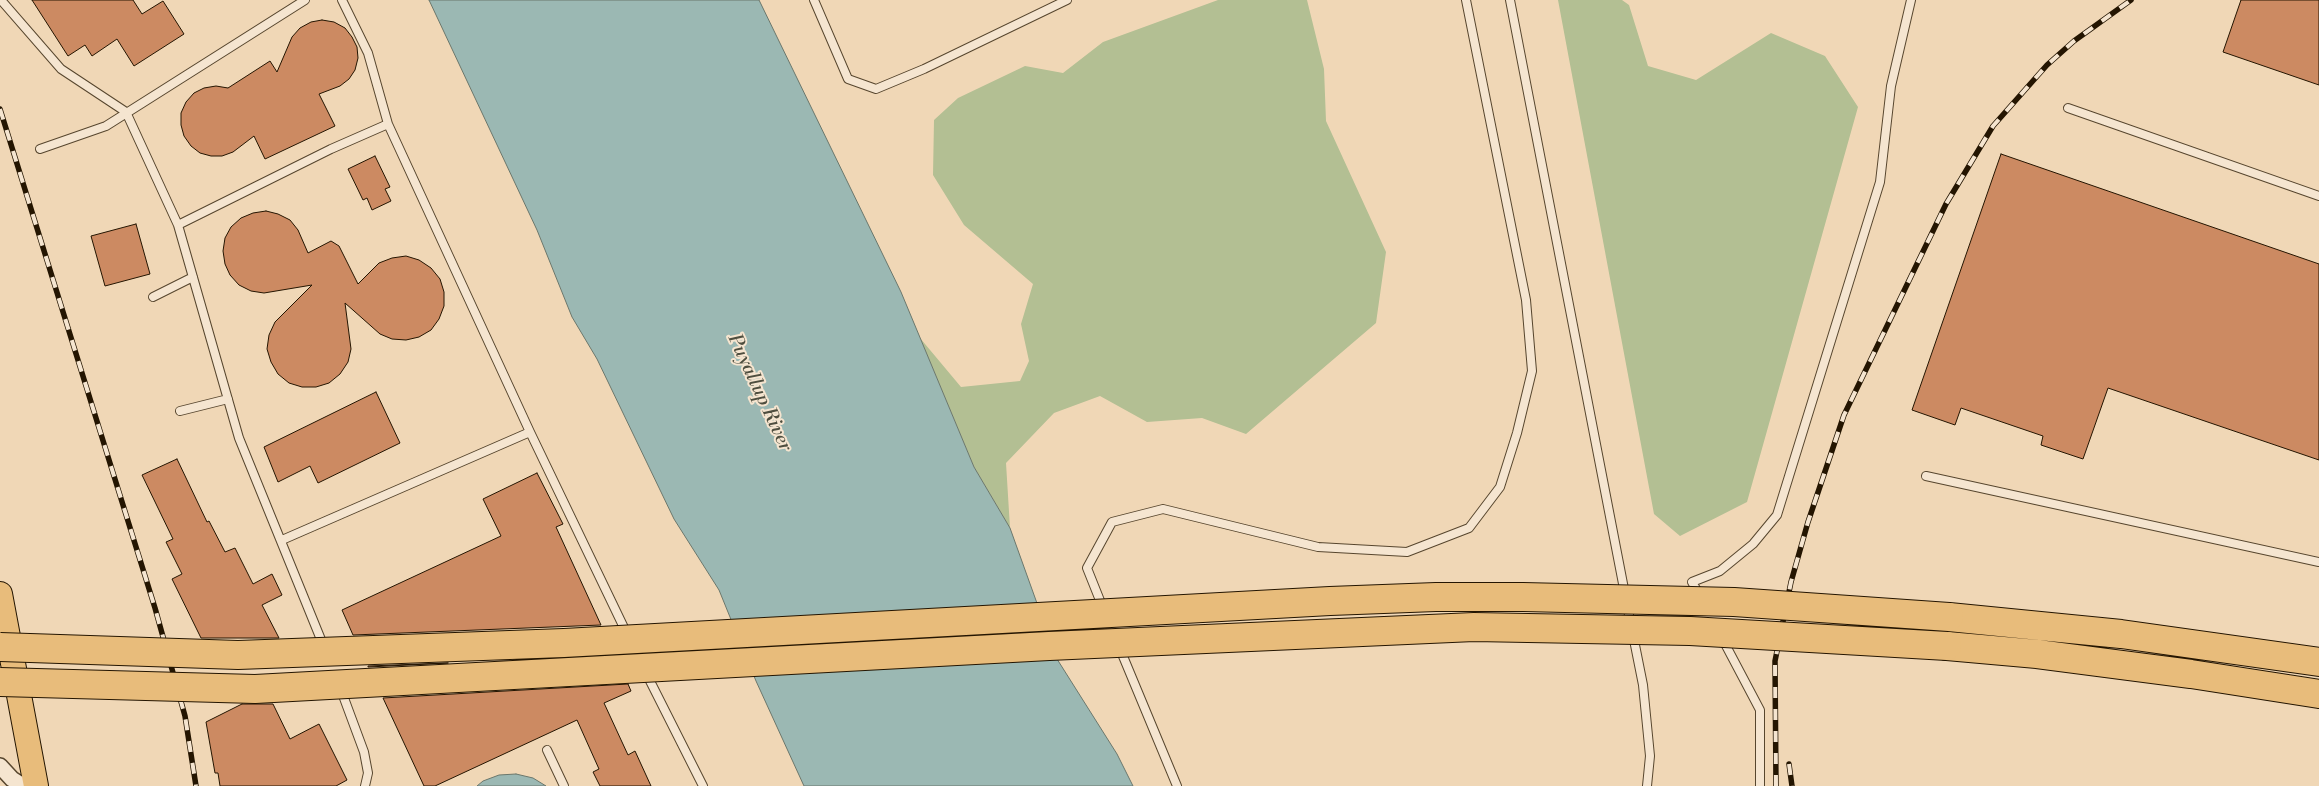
<!DOCTYPE html>
<style>
body{margin:0}
canvas{display:block;background:#f0d7b6}
</style>
<canvas width="2319" height="786"></canvas>
<script>
const ctx = document.querySelector('canvas').getContext('2d');
ctx.lineJoin = 'round';
function paint(path, color) {
  ctx.fillStyle = color;
  ctx.fill(path, 'evenodd');
}
function poly(rows) {
  const path = new Path2D();
  for (const r of rows) {
    path.moveTo(r[0], r[1]);
    for (let i = 2; i < r.length; i += 2) path.lineTo(r[i], r[i + 1]);
  }
  return path;
}
function strokePath(path, color, width, dash) {
  ctx.strokeStyle = color;
  ctx.lineWidth = width;
  ctx.lineCap = dash ? 'butt' : 'round';
  ctx.setLineDash(dash || []);
  ctx.stroke(path);
}
function write(font, color, halo, rows, align = 'center') {
  ctx.font = font + ' "Libre Bodoni",serif';
  ctx.lineWidth = 4;
  ctx.setLineDash([]);
  ctx.textBaseline = 'middle';
  ctx.strokeStyle = halo;
  ctx.fillStyle = color;
  for (const [text, x, y, turn = 0] of rows) {
    ctx.save();
    ctx.translate(x, y);
    ctx.rotate((+turn || 0) * Math.PI / 180);
    ctx.textAlign = isNaN(turn) ? turn : align;
    if (halo) ctx.strokeText(text, 0, 0);
    ctx.fillText(text, 0, 0);
    ctx.restore();
  }
}
const green = poly([
 [1218,0,1307,0,1324,69,1326,121,1386,252,1376,323,1246,434,1202,418,1147,422,1100,396,1054,413,1006,463,1010,528,974,467,920,338,961,387,1020,381,1029,361,1021,324,1033,284,964,225,933,175,934,120,958,98,1025,66,1063,73,1103,42],
 [1558,0,1622,0,1629,5,1648,66,1696,80,1771,33,1825,56,1858,107,1747,502,1680,536,1654,514]
]);
const water = poly([
 [429,0,759,0,901,292,974,467,1010,528,1057,659,1117,754,1133,786,804,786,756,681,719,590,674,519,597,359,572,317,537,230,429,0],
 [516,774,533,778,546,786,477,786,483,781,499,775,516,774]
]);
const building = poly([
 [32,0,133,0,142,14,163,1,184,34,134,66,117,39,92,56,85,45,68,56,32,0],
 [2241,0,2319,0,2319,85,2223,52,2241,0],
 [322,20,334,22,345,28,352,37,357,47,358,58,355,70,349,79,340,86,319,94,335,126,265,159,254,136,233,152,222,156,211,156,200,153,191,146,184,136,181,125,181,113,186,102,194,93,204,88,216,86,228,88,270,61,277,72,292,37,300,28,311,22,322,20],
 [2001,154,2319,264,2319,460,2108,388,2083,459,2041,445,2043,436,1961,408,1955,425,1912,410,2001,154],
 [375,156,390,187,385,189,391,201,372,210,367,198,363,200,348,169,375,156],
 [266,211,278,214,290,220,298,230,308,253,331,241,339,246,358,284,379,263,392,258,406,256,419,260,431,268,440,279,444,292,444,306,439,319,431,330,419,337,406,340,392,339,380,334,345,303,351,349,348,362,340,374,329,383,316,387,302,387,289,383,278,374,271,362,267,349,269,335,275,322,312,285,264,293,251,291,239,285,230,275,225,264,223,251,225,238,231,227,241,218,253,213,266,211],
 [136,224,150,274,105,286,91,236,136,224],
 [376,392,400,443,318,483,310,466,278,482,264,447,376,392],
 [177,459,207,522,209,521,225,552,235,548,253,584,272,574,282,595,262,605,279,638,201,638,172,579,182,574,166,542,173,539,142,475,177,459],
 [537,473,563,524,556,527,601,625,353,635,342,610,501,536,483,499,537,473],
 [448,663,368,667,368,666,448,663],
 [628,684,631,691,604,703,628,755,635,751,651,786,600,786,593,772,599,769,577,720,435,786,424,786,383,698,628,684],
 [242,704,273,704,290,739,319,724,347,780,336,786,220,786,218,773,215,773,206,722,242,704]
]);
const lane = poly([
 [1,0,61,69,126,112,178,225,239,438,324,647],
 [342,0,368,53,388,124,530,432,627,634],
 [814,0,848,79,876,89,924,69,1067,0],
 [1510,0,1625,594],
 [2068,108,2319,196],
 [40,149,106,126,305,0],
 [178,225,331,149,388,124],
 [153,297,193,277],
 [180,411,228,399],
 [1926,476,2319,562],
 [282,540,530,432],
 [1700,596,1692,582,1720,571,1753,544,1777,515,1880,182,1891,86,1911,0],
 [1627,605,1643,685,1650,756,1647,786],
 [1103,608,1087,568,1112,522,1163,509,1318,547,1407,552,1469,528,1500,487,1517,433,1532,371,1526,300,1466,0],
 [1723,640,1760,710,1760,786],
 [1120,649,1177,786],
 [646,673,703,786],
 [341,690,364,752,368,773,365,786],
 [547,750,564,786]
]);
const street = poly([
 [0,766,12,779,23,786]
]);
const primary = poly([
 [0,594,36,786]
]);
const highway = poly([
 [1949,617,2121,634,2319,662],
 [1947,646,2037,654,2191,674,2319,694]
]);
const rail = poly([
 [0,109,155,608,185,716,196,786],
 [1789,764,1792,786],
 [1776,786,1775,661,1791,582,1808,522,1844,415,1946,204,1993,126,2047,65,2074,41,2131,0]
]);
const highwayBridge = poly([
 [0,647,238,655,564,643,1330,601,1436,597,1523,597,1734,602,1949,617],
 [0,682,255,689,1049,646,1474,627,1690,631,1947,646]
]);
const waterNames = [
 ["Puyallup River",759,393,65]
];
paint(green, '#b3bf93');
paint(water, '#9bb8b3');
strokePath(water, '#6b776c', 1);
paint(building, '#cc8a62');
strokePath(building, '#241501', 1);
strokePath(lane, '#57462e', 10);
strokePath(street, '#57462e', 18);
strokePath(primary, '#241501', 26);
strokePath(highway, '#241501', 30);
strokePath(lane, '#f5e5d0', 8);
strokePath(street, '#f5e5d0', 15);
strokePath(primary, '#e8bc7b', 24);
strokePath(highway, '#e8bc7b', 28);
strokePath(rail, '#241501', 5.5);
strokePath(rail, '#f5e5d0', 4, [11]);
strokePath(highwayBridge, '#241501', 30, []);
strokePath(highwayBridge, '#e8bc7b', 28);
write('italic 19px', '#4e4e3f', '#f5e5d0', waterNames);
</script>
